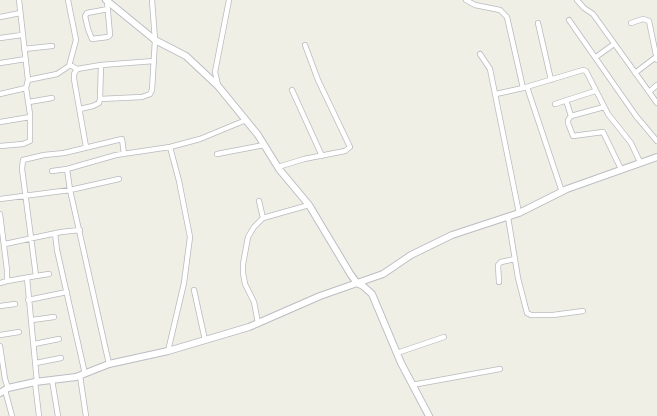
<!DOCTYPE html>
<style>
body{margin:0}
canvas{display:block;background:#efefe6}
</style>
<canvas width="657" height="416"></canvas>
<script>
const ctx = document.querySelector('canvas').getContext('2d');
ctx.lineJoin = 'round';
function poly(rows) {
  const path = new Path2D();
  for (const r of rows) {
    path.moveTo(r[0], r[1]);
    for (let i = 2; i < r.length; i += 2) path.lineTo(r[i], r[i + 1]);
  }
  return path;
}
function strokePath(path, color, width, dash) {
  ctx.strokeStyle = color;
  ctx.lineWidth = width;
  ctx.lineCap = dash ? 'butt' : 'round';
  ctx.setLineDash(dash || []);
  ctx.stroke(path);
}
const street = poly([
 [68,0,76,40,69,66],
 [466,0,475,5,500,10,507,17,523,88],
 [577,0,584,8,593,14,657,103],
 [107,1,110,35,108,37,92,39,88,29,85,16,87,13,108,9],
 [0,17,20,13],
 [569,20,636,116,657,141],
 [538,23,551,80],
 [631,23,643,19,649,21,657,60],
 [0,38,22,35],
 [24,49,52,46],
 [480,54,490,69,519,213],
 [596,57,614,44],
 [0,63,26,59],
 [635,73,656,57],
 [28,80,57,74,69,66,72,66,77,69],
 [218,85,215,72,229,0],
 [527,87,562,192],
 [292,90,322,156],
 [649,92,657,85],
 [0,94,26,88,28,80,19,0],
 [496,94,523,88,583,70,586,71,608,114,631,143,640,162],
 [100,99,142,97,150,94,152,90,155,40,152,0],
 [566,100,571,116],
 [29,102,52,98],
 [555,104,595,91],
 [604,107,571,116,568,120,568,123,573,136,603,132,621,169],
 [80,109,93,106,99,103,100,99,101,65],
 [0,122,30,117],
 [0,146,23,144,30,141,30,114,26,88],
 [86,147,74,79,74,74,77,69,101,65,154,61],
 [217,154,264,145],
 [278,167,304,159,345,151,350,147,318,80,305,45],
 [52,171,67,169],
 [0,199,70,190,119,179],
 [259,201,263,218],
 [0,214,7,270,7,281,0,283],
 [508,217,518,278,527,313,531,315,553,315,583,311],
 [55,233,57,250,85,374],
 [5,244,61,232,80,230],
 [36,276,49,274],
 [27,278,37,382],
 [7,281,36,276,22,169,23,160,44,155,64,153,122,139,124,154],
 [499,282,498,265,501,262,515,259],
 [194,290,205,340],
 [28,300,67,292],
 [0,306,15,304],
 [32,320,54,317],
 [258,323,254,302,245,284,243,273,243,264,248,237,254,227,263,218,309,205],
 [0,335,19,332],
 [34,344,59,339],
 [0,346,5,379,8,388],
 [168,351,184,283,190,237,179,181,170,147],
 [397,353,444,337],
 [36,363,61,358],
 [109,364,70,190,67,169,116,155,170,147,200,139,246,120],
 [80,376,86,416],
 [52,380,58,416],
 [35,382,39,416],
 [412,385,500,369],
 [5,390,12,416]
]);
const secondary = poly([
 [106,0,155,40,186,56,218,86,258,135,279,169,309,205,351,275,357,283,363,286,372,294,401,363,429,416],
 [0,393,8,388,35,382,76,377,109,364,168,351,249,327,320,296,383,274,411,255,452,235,519,213,567,189,657,157]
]);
strokePath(street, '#b8babf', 6);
strokePath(secondary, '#bbbdc3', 8);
strokePath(street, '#fff', 4.5);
strokePath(secondary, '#fff', 6);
</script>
